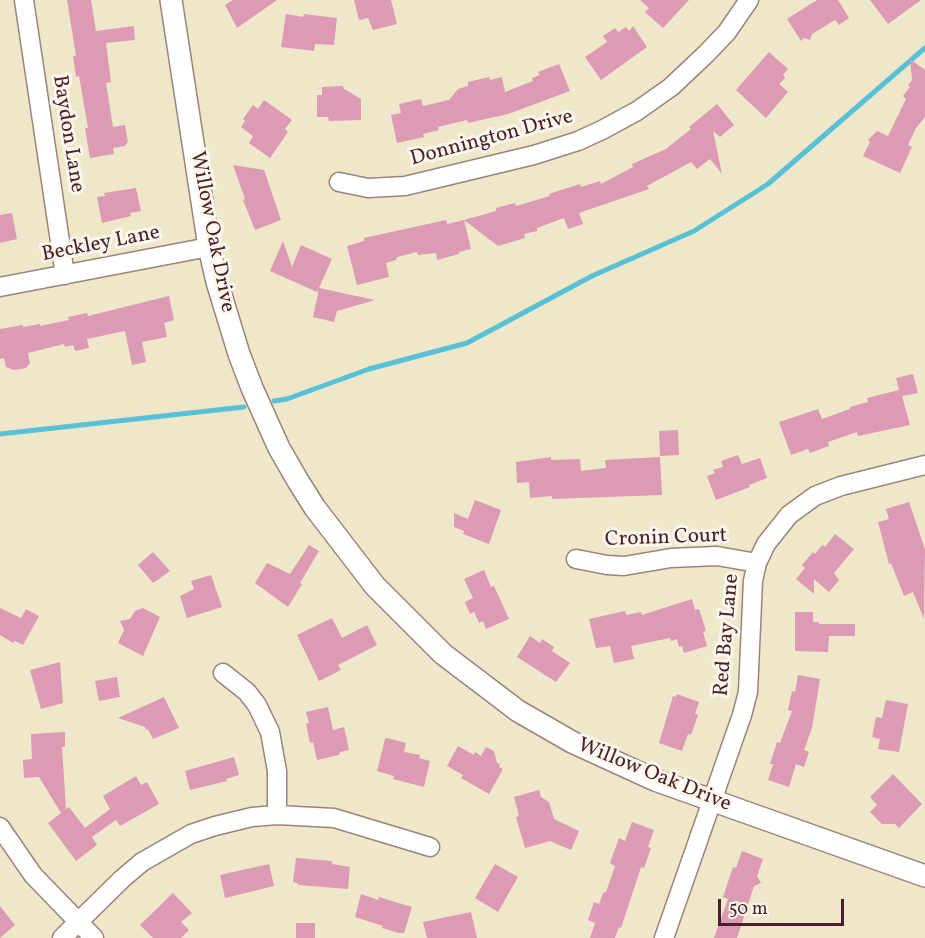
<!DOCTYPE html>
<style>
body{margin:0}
#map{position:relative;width:925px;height:938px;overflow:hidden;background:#eee7ca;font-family:Vollkorn,serif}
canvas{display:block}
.scale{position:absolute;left:718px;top:899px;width:126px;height:27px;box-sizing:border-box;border:3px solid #4a1f2b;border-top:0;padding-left:8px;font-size:18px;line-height:21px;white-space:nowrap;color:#4a1f2b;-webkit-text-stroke:4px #fbf7ec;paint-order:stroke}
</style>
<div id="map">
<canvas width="925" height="938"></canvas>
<div class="scale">50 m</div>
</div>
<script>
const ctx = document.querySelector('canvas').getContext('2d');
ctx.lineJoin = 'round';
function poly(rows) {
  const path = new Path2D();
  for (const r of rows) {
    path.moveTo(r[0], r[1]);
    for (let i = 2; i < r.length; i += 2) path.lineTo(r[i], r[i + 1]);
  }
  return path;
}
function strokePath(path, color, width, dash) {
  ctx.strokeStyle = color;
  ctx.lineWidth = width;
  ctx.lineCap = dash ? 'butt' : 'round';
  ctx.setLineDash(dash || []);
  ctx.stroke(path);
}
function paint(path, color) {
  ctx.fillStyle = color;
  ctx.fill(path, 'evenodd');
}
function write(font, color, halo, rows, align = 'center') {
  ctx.font = font + ' Vollkorn,serif';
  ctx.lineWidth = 6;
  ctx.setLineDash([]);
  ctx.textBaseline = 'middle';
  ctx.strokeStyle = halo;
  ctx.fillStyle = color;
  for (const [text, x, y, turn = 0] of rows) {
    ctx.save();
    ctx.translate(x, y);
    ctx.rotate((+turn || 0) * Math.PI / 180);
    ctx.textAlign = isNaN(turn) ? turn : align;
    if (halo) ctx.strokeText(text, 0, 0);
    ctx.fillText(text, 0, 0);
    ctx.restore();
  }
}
const stream = poly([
 [274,401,287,399,369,369,467,343,592,276,694,231,768,184,925,48],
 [0,434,244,407]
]);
const building = poly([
 [67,0,91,0,96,31,134,26,135,40,106,43,111,82,106,83,113,127,125,125,128,142,125,146,113,148,114,154,90,158,85,128,88,128,79,76,76,77,73,56,76,56],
 [233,0,277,0,237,28,225,5],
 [354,0,391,0,397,24,373,30,368,18,359,20],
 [640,0,689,0,663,28,645,12,649,8],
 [817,0,838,0,849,18,839,25,835,20,812,34,810,40,804,38,801,41,787,19],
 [870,0,921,0,888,24],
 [286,14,303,17,304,14,337,18,334,45,315,44,314,51,281,47],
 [633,26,647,47,601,80,585,57,607,42,603,36,615,28,618,32,626,27,629,31],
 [769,52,788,69,783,75,785,78,779,84,788,92,766,118,736,90],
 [910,59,925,70,925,117,916,128,908,145,912,147,900,173,863,156,870,142,868,140,877,131,888,136,906,99,903,96,910,87,908,85,912,80],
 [559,64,570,91,508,114,468,123,467,120,438,127,439,130,423,134,424,137,397,143,391,115,401,113,399,104,421,99,423,106,449,100,458,89,468,86,468,82,489,77,490,80,502,77,505,92,533,81,532,78,540,75,538,72],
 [343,86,344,89,361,99,361,120,329,121,328,117,317,117,317,95,322,95,322,87],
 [264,100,292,120,285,129,288,132,270,158,249,143,253,136,241,127,245,121,243,119,253,105,258,109],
 [717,104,734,125,720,137,713,131,722,174,710,159,697,169,691,162,647,186,649,189,579,213,583,224,568,229,564,218,537,228,537,231,524,234,525,238,498,246,464,220,496,211,496,208,515,203,516,206,550,196,549,194,580,184,581,187,600,181,601,184,633,167,632,164,666,149,691,129,689,127],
 [233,165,264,170,281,220,255,230,243,200,245,199],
 [136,188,141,211,130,213,131,216,102,223,97,197,105,196,104,193],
 [12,213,17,239,0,243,0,215],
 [446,220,447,224,464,220,471,249,459,252,459,254,437,260,436,253,418,255,417,252,397,257,396,260,386,263,389,277,357,285,347,246,364,241,364,238],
 [283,241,292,267,301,245,332,259,319,288,375,300,337,311,334,322,313,317,319,289,317,292,270,271],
 [169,296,174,320,164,323,167,337,142,342,146,362,132,365,125,331,87,339,89,348,75,351,73,345,65,347,64,344,28,353,30,363,26,368,14,370,6,367,4,358,0,359,0,329,23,325,23,327,40,324,40,326,69,320,68,317,87,313,88,316],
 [913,374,918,393,902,396,910,425,858,436,857,432,828,442,829,446,810,453,808,449,791,455,779,422,818,409,822,419,850,409,850,407,868,402,867,398,899,390,896,378],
 [678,430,679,455,660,456,659,431],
 [738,455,742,464,760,458,767,478,749,485,750,487,716,500,707,476,715,473,713,470,723,467,721,461],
 [551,457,551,460,580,459,581,471,606,468,605,460,660,457,662,495,552,499,552,496,530,498,529,482,517,483,516,462],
 [475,500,501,510,489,544,463,534,464,531,454,527,454,513,468,519],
 [909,502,925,549,924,619,913,592,904,596,891,563,889,564,878,522,889,519,886,509],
 [835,534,854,549,834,573,839,580,829,592,814,579,814,594,796,579,805,568,802,565,813,552,815,554,822,545,825,547],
 [309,545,319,551,300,583,302,584,288,607,255,583,267,563,290,574],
 [153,552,170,571,153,583,138,565],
 [484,570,491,587,494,586,509,619,486,629,483,621,479,623,474,612,470,614,465,602,473,598,464,579],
 [211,575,222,607,187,618,180,596,194,589,191,581],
 [692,599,695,610,699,609,706,631,703,632,707,646,684,653,682,646,679,647,677,639,671,641,670,638,631,646,634,659,614,663,610,646,596,648,589,619,625,611,626,615,641,612,642,615],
 [0,608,21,618,26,609,39,616,23,645,15,641,13,643,0,635],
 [143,608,160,617,143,656,118,643,124,630,120,621,130,619,135,611],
 [795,612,813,612,813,622,819,622,819,624,855,624,855,636,829,636,828,652,795,651],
 [332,618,342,638,367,625,377,645,338,665,341,670,319,681,297,635],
 [530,636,540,643,542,639,554,647,552,651,570,663,556,682,517,657],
 [60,662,63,703,41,709,30,670],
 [798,675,820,679,812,728,804,750,809,752,804,767,796,764,789,787,768,780,773,764,770,764,777,742,780,743,792,711,788,710,792,691,795,692],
 [117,677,120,697,99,701,95,681],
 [677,694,699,702,695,714,698,715,691,735,688,734,682,751,659,743,673,696,676,697],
 [164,697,179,728,153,739,148,729,146,730,145,727,118,718],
 [886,700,908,704,899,752,878,749,880,739,872,737,876,717,882,718],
 [328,707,333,730,344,727,349,750,340,752,339,755,317,760,313,742,310,743,306,724,309,723,306,712],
 [65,732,65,747,62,747,66,809,69,807,85,828,110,809,103,796,136,776,141,785,147,782,159,804,120,826,116,820,92,837,97,845,76,861,48,823,61,813,39,777,24,778,23,760,32,759,31,734],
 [387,738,406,743,404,752,420,755,419,758,430,761,424,787,393,779,394,776,377,771,385,739],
 [458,746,474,755,475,752,481,756,486,747,494,751,497,763,500,764,499,767,503,769,489,794,461,778,463,775,447,766],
 [234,757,239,775,226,779,227,781,190,790,185,771],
 [893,774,922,804,899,828,895,824,882,824,870,812,877,805,870,797],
 [539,790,541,797,549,802,554,819,579,831,571,850,550,841,525,848,516,817,519,816,514,797],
 [632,822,654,830,648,847,651,848,644,868,641,867,621,928,619,927,615,938,590,938,595,923,588,920,594,902,599,904,603,893,606,892,615,866,610,863,619,838,625,841],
 [742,851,763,859,757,876,761,883,754,886,737,938,714,938,728,899,723,897,733,867,736,868],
 [296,858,332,861,332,864,350,867,348,889,299,885,297,883,293,882],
 [269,864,274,886,225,898,220,875],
 [495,864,518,877,498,912,475,898],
 [173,893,192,913,181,922,189,930,181,938,153,938,140,925],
 [361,894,378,900,379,897,412,907,404,933,398,933,382,928,383,926,355,917],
 [0,906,15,925,0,938],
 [471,912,477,938,427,938,423,922],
 [296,923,315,923,315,938,296,938]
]);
const minor = poly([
 [24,0,65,275],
 [339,182,368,188,405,186,534,155,578,141,602,130,637,111,671,87,706,54,727,32,749,0],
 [0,287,209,247],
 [576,559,607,565,624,566,671,558,717,556,757,563],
 [223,673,247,692,257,705,270,732,277,771,277,815],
 [0,827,33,875,94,938],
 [62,938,122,879,142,862,191,834,215,826,252,817,277,815,334,818,430,847],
 [664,938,742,715,748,692,753,581,757,563,766,544,789,515,815,496,841,486,925,465]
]);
const tertiary = poly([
 [171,0,209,247,217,282,239,354,252,388,279,448,298,481,315,508,375,586,443,654,518,711,572,742,655,780,925,876]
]);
const streetNames = [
 ["Baydon Lane",67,134,81],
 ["Donnington Drive",492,139,-15],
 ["Willow Oak Drive",211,232,79],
 ["Beckley Lane",101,245,-11],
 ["Cronin Court",666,539,-2],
 ["Red Bay Lane",728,635,-85],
 ["Willow Oak Drive",654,776,22]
];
strokePath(stream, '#59c1d6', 5);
paint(building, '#dc9ab4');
strokePath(minor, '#9c837a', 21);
strokePath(tertiary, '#9c837a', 24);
strokePath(minor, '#fff', 18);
strokePath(tertiary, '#fff', 21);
write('21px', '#4a1f2b', '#fbf7ec', streetNames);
</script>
